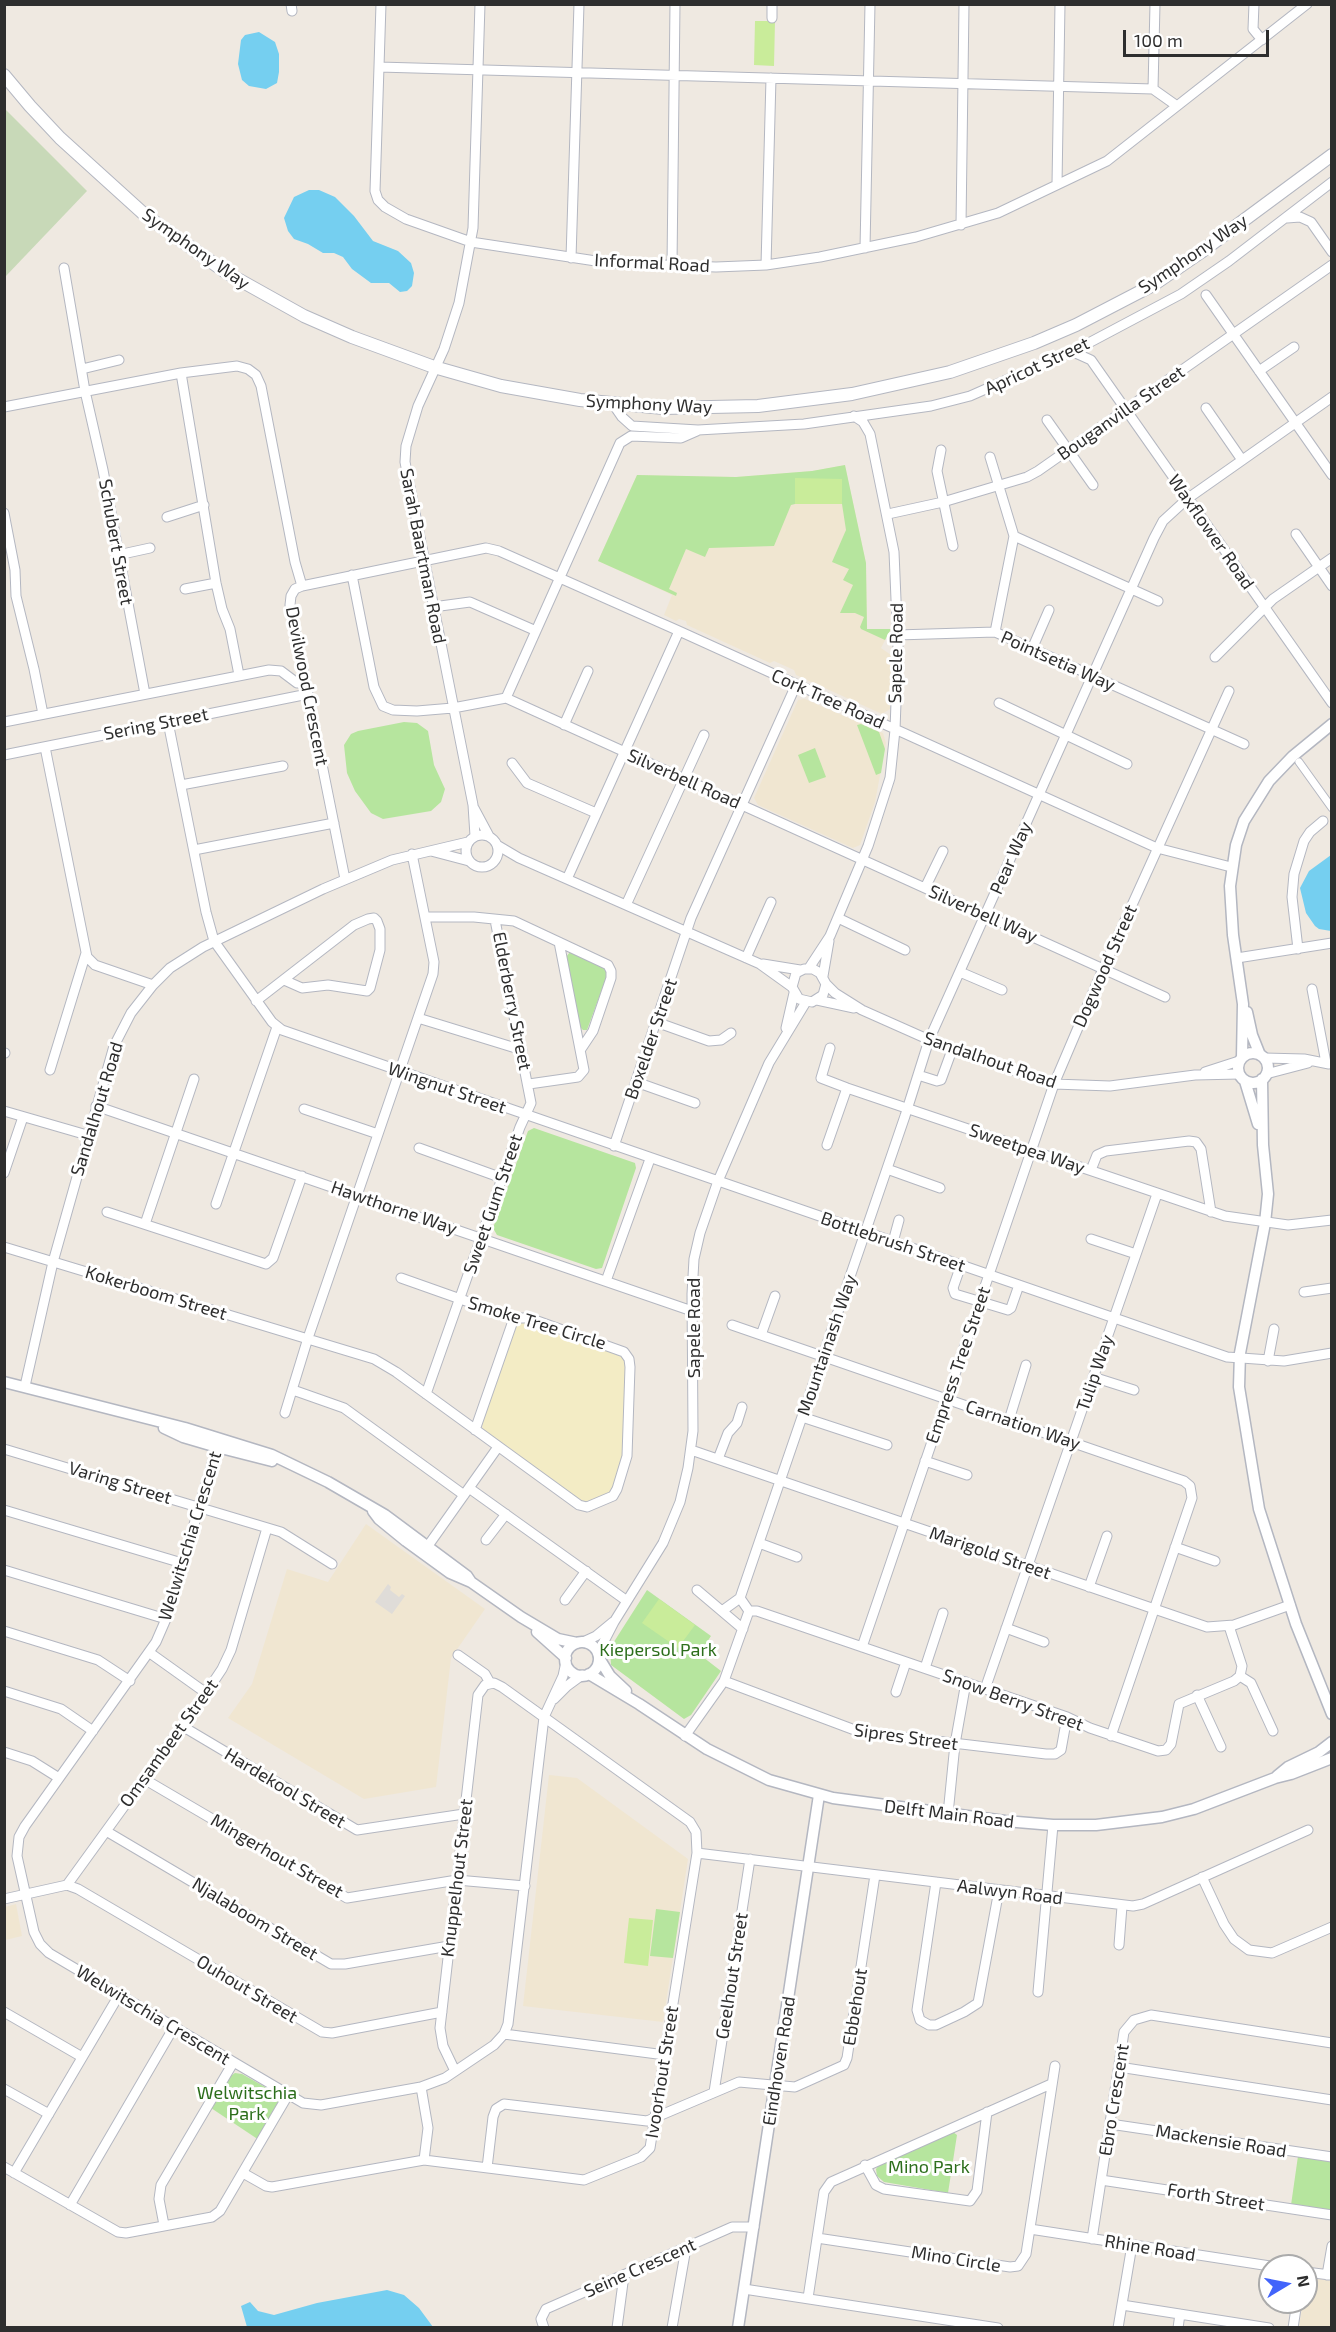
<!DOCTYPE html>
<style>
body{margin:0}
#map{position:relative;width:1336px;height:2332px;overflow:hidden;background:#efe9e1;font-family:"Exo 2",sans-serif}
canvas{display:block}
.frame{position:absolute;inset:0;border:6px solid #2e2e2e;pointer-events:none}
.north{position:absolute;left:1258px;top:2254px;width:60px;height:60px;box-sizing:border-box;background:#fff;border:2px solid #ababab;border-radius:50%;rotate:80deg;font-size:16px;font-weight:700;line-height:24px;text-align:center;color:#2e2e2e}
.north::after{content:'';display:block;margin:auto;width:21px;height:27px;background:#4264fb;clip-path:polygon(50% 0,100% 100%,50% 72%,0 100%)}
.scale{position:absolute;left:1123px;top:30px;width:146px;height:27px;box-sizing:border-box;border:3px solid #2e2e2e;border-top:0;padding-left:8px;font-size:18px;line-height:21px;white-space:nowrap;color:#2e2e2e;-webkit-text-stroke:4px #fff;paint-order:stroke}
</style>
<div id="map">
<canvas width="1336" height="2332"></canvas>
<div class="frame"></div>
<div class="north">N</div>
<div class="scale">100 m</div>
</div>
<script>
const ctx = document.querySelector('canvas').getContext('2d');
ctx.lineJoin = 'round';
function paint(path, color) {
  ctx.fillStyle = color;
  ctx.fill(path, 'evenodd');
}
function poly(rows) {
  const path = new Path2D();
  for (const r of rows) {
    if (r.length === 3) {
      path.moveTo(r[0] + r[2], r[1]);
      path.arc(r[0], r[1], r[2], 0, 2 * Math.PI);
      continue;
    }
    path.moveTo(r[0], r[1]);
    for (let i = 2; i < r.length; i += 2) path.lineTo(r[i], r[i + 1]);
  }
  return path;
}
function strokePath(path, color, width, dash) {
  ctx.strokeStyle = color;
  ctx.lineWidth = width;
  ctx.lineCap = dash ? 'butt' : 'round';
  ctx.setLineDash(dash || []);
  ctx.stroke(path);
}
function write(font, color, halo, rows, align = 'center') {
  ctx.font = font + ' "Exo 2",sans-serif';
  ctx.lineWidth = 6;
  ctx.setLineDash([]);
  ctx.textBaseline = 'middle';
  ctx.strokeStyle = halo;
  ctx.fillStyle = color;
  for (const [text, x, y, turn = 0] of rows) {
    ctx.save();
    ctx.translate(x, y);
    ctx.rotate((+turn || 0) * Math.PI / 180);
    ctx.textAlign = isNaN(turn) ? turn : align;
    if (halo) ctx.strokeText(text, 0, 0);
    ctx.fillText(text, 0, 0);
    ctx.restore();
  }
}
const education = poly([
 [845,465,866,563,867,629,891,629,881,648,891,655,890,709,882,714,796,675,794,670,774,661,770,663,687,625,686,621,679,619,676,621,664,615,672,595,598,561,637,475,736,477,812,471],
 [805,699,883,733,886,743,875,802,860,845,853,848,758,805,754,798,798,700],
 [366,1524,485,1609,451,1658,436,1787,364,1799,228,1718,252,1684,287,1569,328,1582],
 [549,1775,577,1778,688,1859,663,2022,523,2006],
 [16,1904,22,1936,5,1940,5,1907],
 [1312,2278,1331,2281,1331,2327,1299,2327,1303,2302,1309,2300]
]);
const green = poly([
 [845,465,866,563,867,629,891,629,885,640,861,629,860,627,864,617,855,613,840,613,853,585,843,580,849,569,832,562,846,530,842,504,841,479,795,479,795,504,791,505,774,546,709,548,705,557,686,549,669,589,677,593,676,596,598,561,637,475,736,477,812,471],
 [404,722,417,723,428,731,434,765,445,789,441,802,431,811,383,819,371,813,355,791,347,773,344,745,351,734,358,731],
 [861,724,879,732,885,749,881,773,876,775,857,725],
 [815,748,826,777,809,783,798,755],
 [570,952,604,966,608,973,587,1030,583,1030,580,1027,566,957],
 [534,1128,635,1163,636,1168,602,1268,596,1269,497,1235,493,1228,528,1131],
 [647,1590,711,1636,699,1654,721,1671,691,1715,684,1719,611,1665,610,1648],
 [656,1909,680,1912,673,1958,650,1956],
 [235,2073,242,2074,274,2092,279,2098,280,2102,259,2140,211,2108,229,2077],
 [953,2132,957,2135,948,2193,884,2182,877,2176,876,2169,879,2165],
 [1298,2156,1331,2161,1330,2210,1291,2205]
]);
const sand = poly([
 [523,1320,623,1355,627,1369,623,1455,612,1493,587,1502,580,1502,483,1431,482,1423,515,1325]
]);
const cemetery = poly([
 [4,108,87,191,5,277,4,277]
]);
const pitch = poly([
 [755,21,775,21,774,66,754,65],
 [795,478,842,479,842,504,795,504],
 [659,1599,695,1625,678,1648,642,1623],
 [629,1918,653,1920,648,1966,624,1963]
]);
const plaza = poly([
 [388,1584,391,1587,390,1590,399,1597,402,1594,405,1596,392,1614,375,1602]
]);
const water = poly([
 [259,32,275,42,279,54,279,72,277,83,266,89,249,86,242,80,238,64,241,40,245,35],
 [309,190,319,190,335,197,354,216,373,241,398,251,411,263,414,273,412,286,407,291,400,292,389,283,371,283,352,269,343,257,334,253,323,253,308,244,294,239,288,231,284,218,294,197],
 [1331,855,1331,931,1319,929,1315,926,1306,913,1300,888,1309,871],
 [387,2290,404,2295,419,2308,433,2327,247,2327,241,2306,250,2302,258,2311,274,2315,317,2303]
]);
const pedestrian = poly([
 [1299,762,1332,808]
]);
const minor = poly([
 [291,4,292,11],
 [381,4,375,191,378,200,385,207,406,219,471,242,609,263,716,267,766,265,820,257,916,237,998,213,1107,161,1307,4],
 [1254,4,1253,29,1262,40],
 [772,18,772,4],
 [379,67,1153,89,1177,106],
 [1153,89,1155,4],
 [1057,184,1060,4],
 [1287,218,1300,217,1311,222,1332,252],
 [961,225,964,4],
 [865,248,870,4],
 [571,258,579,4],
 [672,265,675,4],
 [766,265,771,78],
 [64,268,85,391,103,470,145,694],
 [1206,295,1332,475],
 [1071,351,1091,360,1332,703],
 [82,369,119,360],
 [1259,371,1294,347],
 [181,373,216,583,222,609,230,629,239,675],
 [613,404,622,417,632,426,698,430,804,424,931,406,970,396,1083,346,1181,294,1229,261,1332,182],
 [4,407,181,373,237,366,248,369,256,375,261,386,295,562,302,586],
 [1206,408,1242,460],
 [1047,420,1093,485],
 [941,450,937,471,953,546],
 [990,457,1014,536,995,632],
 [4,513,15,570,16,596,34,669,43,714],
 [888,514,943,502,1027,477,1038,471,1332,265],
 [167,517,204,505],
 [1296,534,1332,586],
 [1014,536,1158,601],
 [118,555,150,548],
 [352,575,374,687,383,706,393,710,417,711,453,708,506,698],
 [185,589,216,583],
 [433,607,470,602,534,630],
 [897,635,995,632,1244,744],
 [1032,649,1049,610],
 [1215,657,1273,599,1332,558],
 [506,698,1165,997],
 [506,698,620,443,631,436,681,438,697,431],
 [999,703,1127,764],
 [4,722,269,670,281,671,297,683,306,683],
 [168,722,206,912,214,941,272,1022,282,1030,1227,1357,1284,1361,1332,1353],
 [564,725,588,671],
 [45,747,87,957,95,965,153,985],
 [4,755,308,694],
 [512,763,527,783,596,813],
 [181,785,283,766],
 [474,808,489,836],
 [482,851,16],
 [475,836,473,805,405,462,406,446,418,406,444,349,459,303,473,228,480,4],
 [497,845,519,858,760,964,792,987],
 [194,850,334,823],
 [431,851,469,861],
 [345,879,290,605,291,596,295,589,302,586,486,548,499,551,679,631,1157,848,1231,867],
 [567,879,679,631],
 [925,888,943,851],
 [626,905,704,735],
 [426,917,474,917,514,921,608,965,611,971,611,978,593,1031,581,1049],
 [838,918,905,950],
 [1298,949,1292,897,1294,874,1304,841,1310,832,1323,821],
 [746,958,771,902],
 [1237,958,1332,943],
 [763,964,800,970],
 [809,968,830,936,868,846,890,778,895,730,898,647,894,552,870,434,863,422,854,416],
 [960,972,1002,990],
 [823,976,829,941],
 [826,984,823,995,812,1002,799,999,792,987,796,973,804,969,813,969,820,973,826,984,835,993,862,1010,952,1050,1054,1084,1110,1086,1195,1075,1239,1074],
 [1312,989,1326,1063],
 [817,1000,854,1008],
 [256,1001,354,925,368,919,374,918,377,921,380,929,380,950,370,988,367,991,328,985,302,988,284,980],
 [418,1018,522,1050],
 [656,1022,709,1041,721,1040,731,1033],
 [786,1028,794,993],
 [830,1048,821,1078,847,1088,1225,1216,1288,1225,1332,1220],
 [4,1053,5,1053],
 [1264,1058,1304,1059,1329,1064],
 [50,1070,86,953],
 [1205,1072,1239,1061],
 [1266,1074,1308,1063],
 [918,1075,937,1081,941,1080,952,1050],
 [636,1082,695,1103],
 [529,1084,578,1077,584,1070,559,942],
 [96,1106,692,1311],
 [304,1109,378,1134],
 [4,1111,87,1135],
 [827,1145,847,1088],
 [614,1146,691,918,796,685],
 [419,1148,502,1178],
 [887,1169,940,1188],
 [1091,1170,1097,1155,1106,1151,1189,1141,1196,1142,1201,1149,1211,1212],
 [4,1173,23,1117],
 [216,1204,277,1027],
 [107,1212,266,1264,273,1258,302,1176],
 [145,1224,194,1079],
 [1091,1239,1136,1254],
 [893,1242,899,1220],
 [4,1247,374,1359,396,1372,579,1505,587,1507,613,1496,617,1489,627,1456,630,1367,629,1359,624,1352,529,1318,514,1318,401,1278],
 [961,1265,953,1288,955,1294,1008,1310,1011,1308,1019,1285],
 [606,1281,650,1159],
 [1304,1292,1332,1288],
 [732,1325,1184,1481,1190,1486,1192,1498,1111,1736],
 [761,1335,775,1296],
 [1268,1361,1274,1329],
 [1093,1377,1134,1390],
 [25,1386,53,1262,114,1046,131,1013,153,985,170,968,203,947,323,889,392,860,468,842],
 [293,1390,344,1408,464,1495],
 [426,1394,520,1127,531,1103,495,920],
 [285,1413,308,1338,433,974,434,962,412,854],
 [802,1417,887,1445],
 [1009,1420,1026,1365],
 [475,1430,514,1318],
 [219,1440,166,1619,156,1642,25,1826,19,1837,17,1856,34,1932,40,1944,49,1953,303,2103,321,2105,421,2087,445,2078,494,2045,504,2034,508,2024,544,1717,563,1676,566,1662],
 [4,1449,281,1532,332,1564],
 [691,1450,1207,1627,1234,1625,1290,1605],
 [718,1459,728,1433,737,1423,742,1407],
 [925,1461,967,1475],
 [469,1488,627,1601],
 [4,1510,182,1563],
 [486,1540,506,1514],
 [759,1543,797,1557],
 [1175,1547,1215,1561],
 [425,1550,498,1447],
 [4,1570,166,1619],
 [1089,1587,1107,1536],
 [697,1590,743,1629],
 [565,1600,586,1571],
 [722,1611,740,1598],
 [749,1611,740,1598,905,1116,929,1040,1154,538,1163,521,1187,499,1332,397],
 [749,1611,757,1611,1067,1717,1090,1728,1158,1751,1166,1750,1171,1744,1179,1704,1234,1681,1240,1676],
 [1229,1626,1242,1666,1240,1676],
 [1006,1628,1044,1642],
 [4,1631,98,1660,130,1681],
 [583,1642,596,1636,613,1622],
 [862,1647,1054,1084,1103,969,1229,691],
 [150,1653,206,1693],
 [598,1653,614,1622,663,1543,680,1502,688,1468,693,1431,692,1294,694,1259,700,1233,718,1181,769,1063,806,1002],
 [458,1655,485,1674,490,1683],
 [925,1668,943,1613],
 [1240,1676,1251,1683,1273,1731],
 [724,1681,860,1732,1046,1754,1055,1754,1061,1750,1067,1717],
 [985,1689,1157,1194],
 [4,1691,61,1709,93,1731],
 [896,1692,906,1662],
 [1197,1695,1221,1747],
 [554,1699,567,1686,582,1675],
 [182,1726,357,1830,464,1814],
 [685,1736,724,1681,749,1611],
 [4,1752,32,1761,59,1778],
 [144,1779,347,1898,457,1880,525,1886],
 [948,1814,955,1744,966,1682],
 [106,1831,331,1964,345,1964,449,1946],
 [697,1853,1133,1906,1143,1904,1308,1830],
 [1202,1877,1224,1924,1234,1939,1249,1950,1272,1953,1332,1927],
 [936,1882,917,2010,920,2020,929,2025,936,2025,964,2012,978,2003,999,1890],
 [67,1885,78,1889,322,2032,332,2033,442,2012],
 [4,1899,67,1885,206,1693,222,1669,231,1650,267,1528],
 [1119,1945,1122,1906],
 [1038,1992,1053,1825],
 [4,2012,82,2057],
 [504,2034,665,2055],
 [1119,2067,1332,2100],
 [421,2087,428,2128,424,2160],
 [4,2089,49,2114],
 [714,2092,750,1859],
 [1110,2124,1332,2157],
 [865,2165,876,2185,884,2189,970,2201,977,2191,987,2112],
 [4,2167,118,2232,126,2233,212,2217,220,2211,288,2095],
 [487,2168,493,2117,496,2109,504,2104,647,2121,739,2082,795,2087,844,2065,847,2058,875,1875],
 [14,2173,119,1995],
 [243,2173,266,2186,272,2187,424,2160,584,2180,641,2157,650,2148,697,1853,696,1832,690,1822,502,1687,494,1683,485,1685,478,1695,440,2028,443,2046,455,2071],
 [1101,2180,1332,2215],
 [70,2205,174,2027],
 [164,2225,159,2199,161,2185,233,2063],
 [1030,2229,1270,2266],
 [817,2238,1010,2267,1018,2266,1026,2254,1055,2066],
 [1092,2239,1124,2032,1134,2020,1151,2015,1332,2043],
 [1306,2272,1330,2275],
 [1327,2275,1332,2246],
 [744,2289,998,2328],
 [808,2298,824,2192,831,2182,1051,2084],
 [1122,2305,1269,2328],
 [544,2328,541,2319,546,2309,732,2227,754,2227],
 [617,2328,624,2275],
 [672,2328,686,2248],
 [1118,2328,1132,2245],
 [1178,2328,1180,2314],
 [1293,2328,1297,2302]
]);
const tertiary = poly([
 [1247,1012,1252,1035,1260,1055],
 [1253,1068,15],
 [1242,1057,1243,1004,1233,935,1230,886,1236,845,1244,821,1269,781,1293,756,1332,724],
 [1262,1079,1263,1145,1268,1194,1265,1223,1240,1353,1239,1387,1259,1509,1296,1624,1332,1714],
 [1245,1081,1258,1124],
 [4,1382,185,1428,272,1455,328,1482,385,1515,467,1576,471,1582],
 [164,1428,183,1437,217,1447,272,1461],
 [373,1511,379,1519,406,1541,450,1573,471,1582,521,1617,558,1639,577,1643],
 [537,1632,566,1658],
 [582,1659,17],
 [599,1658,610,1676,626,1691],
 [589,1674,639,1704,707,1749,769,1780,833,1798,1005,1821,1053,1825,1096,1825,1162,1817,1194,1809,1275,1778,1291,1774,1332,1758],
 [1277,1776,1288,1767,1319,1752,1332,1742],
 [738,2328,819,1795]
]);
const secondary = poly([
 [4,75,30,106,60,138,145,215,227,273,304,316,352,337,434,367,501,386,580,400,663,408,758,406,852,394,950,372,1034,343,1076,325,1153,285,1201,252,1332,155]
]);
const streetNames = [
 ["Symphony Way",196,249,35],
 ["Symphony Way",1193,254,-34],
 ["Informal Road",652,263,3],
 ["Apricot Street",1037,366,-25],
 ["Symphony Way",649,404,3],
 ["Bouganvilla Street",1121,413,-35],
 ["Waxflower Road",1211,532,55],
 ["Schubert Street",116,542,80],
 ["Sarah Baartman Road",423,556,79],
 ["Sapele Road",896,653,-89],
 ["Pointsetia Way",1058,661,24],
 ["Devilwood Crescent",307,686,79],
 ["Cork Tree Road",828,699,24],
 ["Sering Street",156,724,-11],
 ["Silverbell Road",684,779,24],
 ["Pear Way",1011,858,-66],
 ["Silverbell Way",983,914,24],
 ["Dogwood Street",1105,966,-66],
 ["Elderberry Street",512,1001,79],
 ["Boxelder Street",651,1039,-71],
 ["Sandalhout Road",990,1060,19],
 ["Wingnut Street",447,1088,19],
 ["Sandalhout Road",97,1109,-73],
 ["Sweetpea Way",1027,1149,19],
 ["Sweet Gum Street",493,1204,-71],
 ["Hawthorne Way",394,1208,19],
 ["Bottlebrush Street",893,1242,19],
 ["Kokerboom Street",156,1293,17],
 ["Smoke Tree Circle",537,1323,17],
 ["Sapele Road",694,1328,-90],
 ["Mountainash Way",827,1345,-71],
 ["Empress Tree Street",958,1365,-71],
 ["Tulip Way",1095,1373,-71],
 ["Carnation Way",1023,1425,19],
 ["Varing Street",120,1483,17],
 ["Welwitschia Crescent",190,1536,-73],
 ["Marigold Street",990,1553,19],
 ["Snow Berry Street",1013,1700,20],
 ["Sipres Street",906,1737,8],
 ["Omsambeet Street",169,1743,-54],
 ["Hardekool Street",285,1788,31],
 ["Delft Main Road",949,1814,7],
 ["Mingerhout Street",277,1856,30],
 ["Knuppelhout Street",457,1878,-83],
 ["Aalwyn Road",1010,1892,7],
 ["Njalaboom Street",255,1919,31],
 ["Geelhout Street",732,1976,-81],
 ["Ouhout Street",247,1989,31],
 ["Ebbehout",855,2007,-81],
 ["Welwitschia Crescent",153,2015,31],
 ["Eindhoven Road",779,2061,-81],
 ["Ivoorhout Street",662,2072,-81],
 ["Ebro Crescent",1114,2100,-81],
 ["Mackensie Road",1221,2141,9],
 ["Forth Street",1216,2197,9],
 ["Rhine Road",1150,2248,9],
 ["Mino Circle",956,2259,9],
 ["Seine Crescent",640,2268,-24]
];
const parkNames = [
 ["Kiepersol Park",658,1650],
 ["Welwitschia",247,2093],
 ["Park",247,2114],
 ["Mino Park",929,2167]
];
paint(education, '#f0e6d1');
paint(green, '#b6e59e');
paint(sand, '#f3ecc5');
paint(cemetery, '#c8d9b8');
paint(pitch, '#c9ec9a');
paint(plaza, '#dfdcd8');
paint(water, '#75cff0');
strokePath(pedestrian, '#b4b7c1', 9);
strokePath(minor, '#b4b7c1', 11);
strokePath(tertiary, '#b4b7c1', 13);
strokePath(secondary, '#b4b7c1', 14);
strokePath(pedestrian, '#fff', 7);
strokePath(minor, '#fff', 9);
strokePath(tertiary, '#fff', 10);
strokePath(secondary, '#fff', 12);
write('18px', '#2e2e2e', '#fff', streetNames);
write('18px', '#2c6e1b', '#fff', parkNames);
</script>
